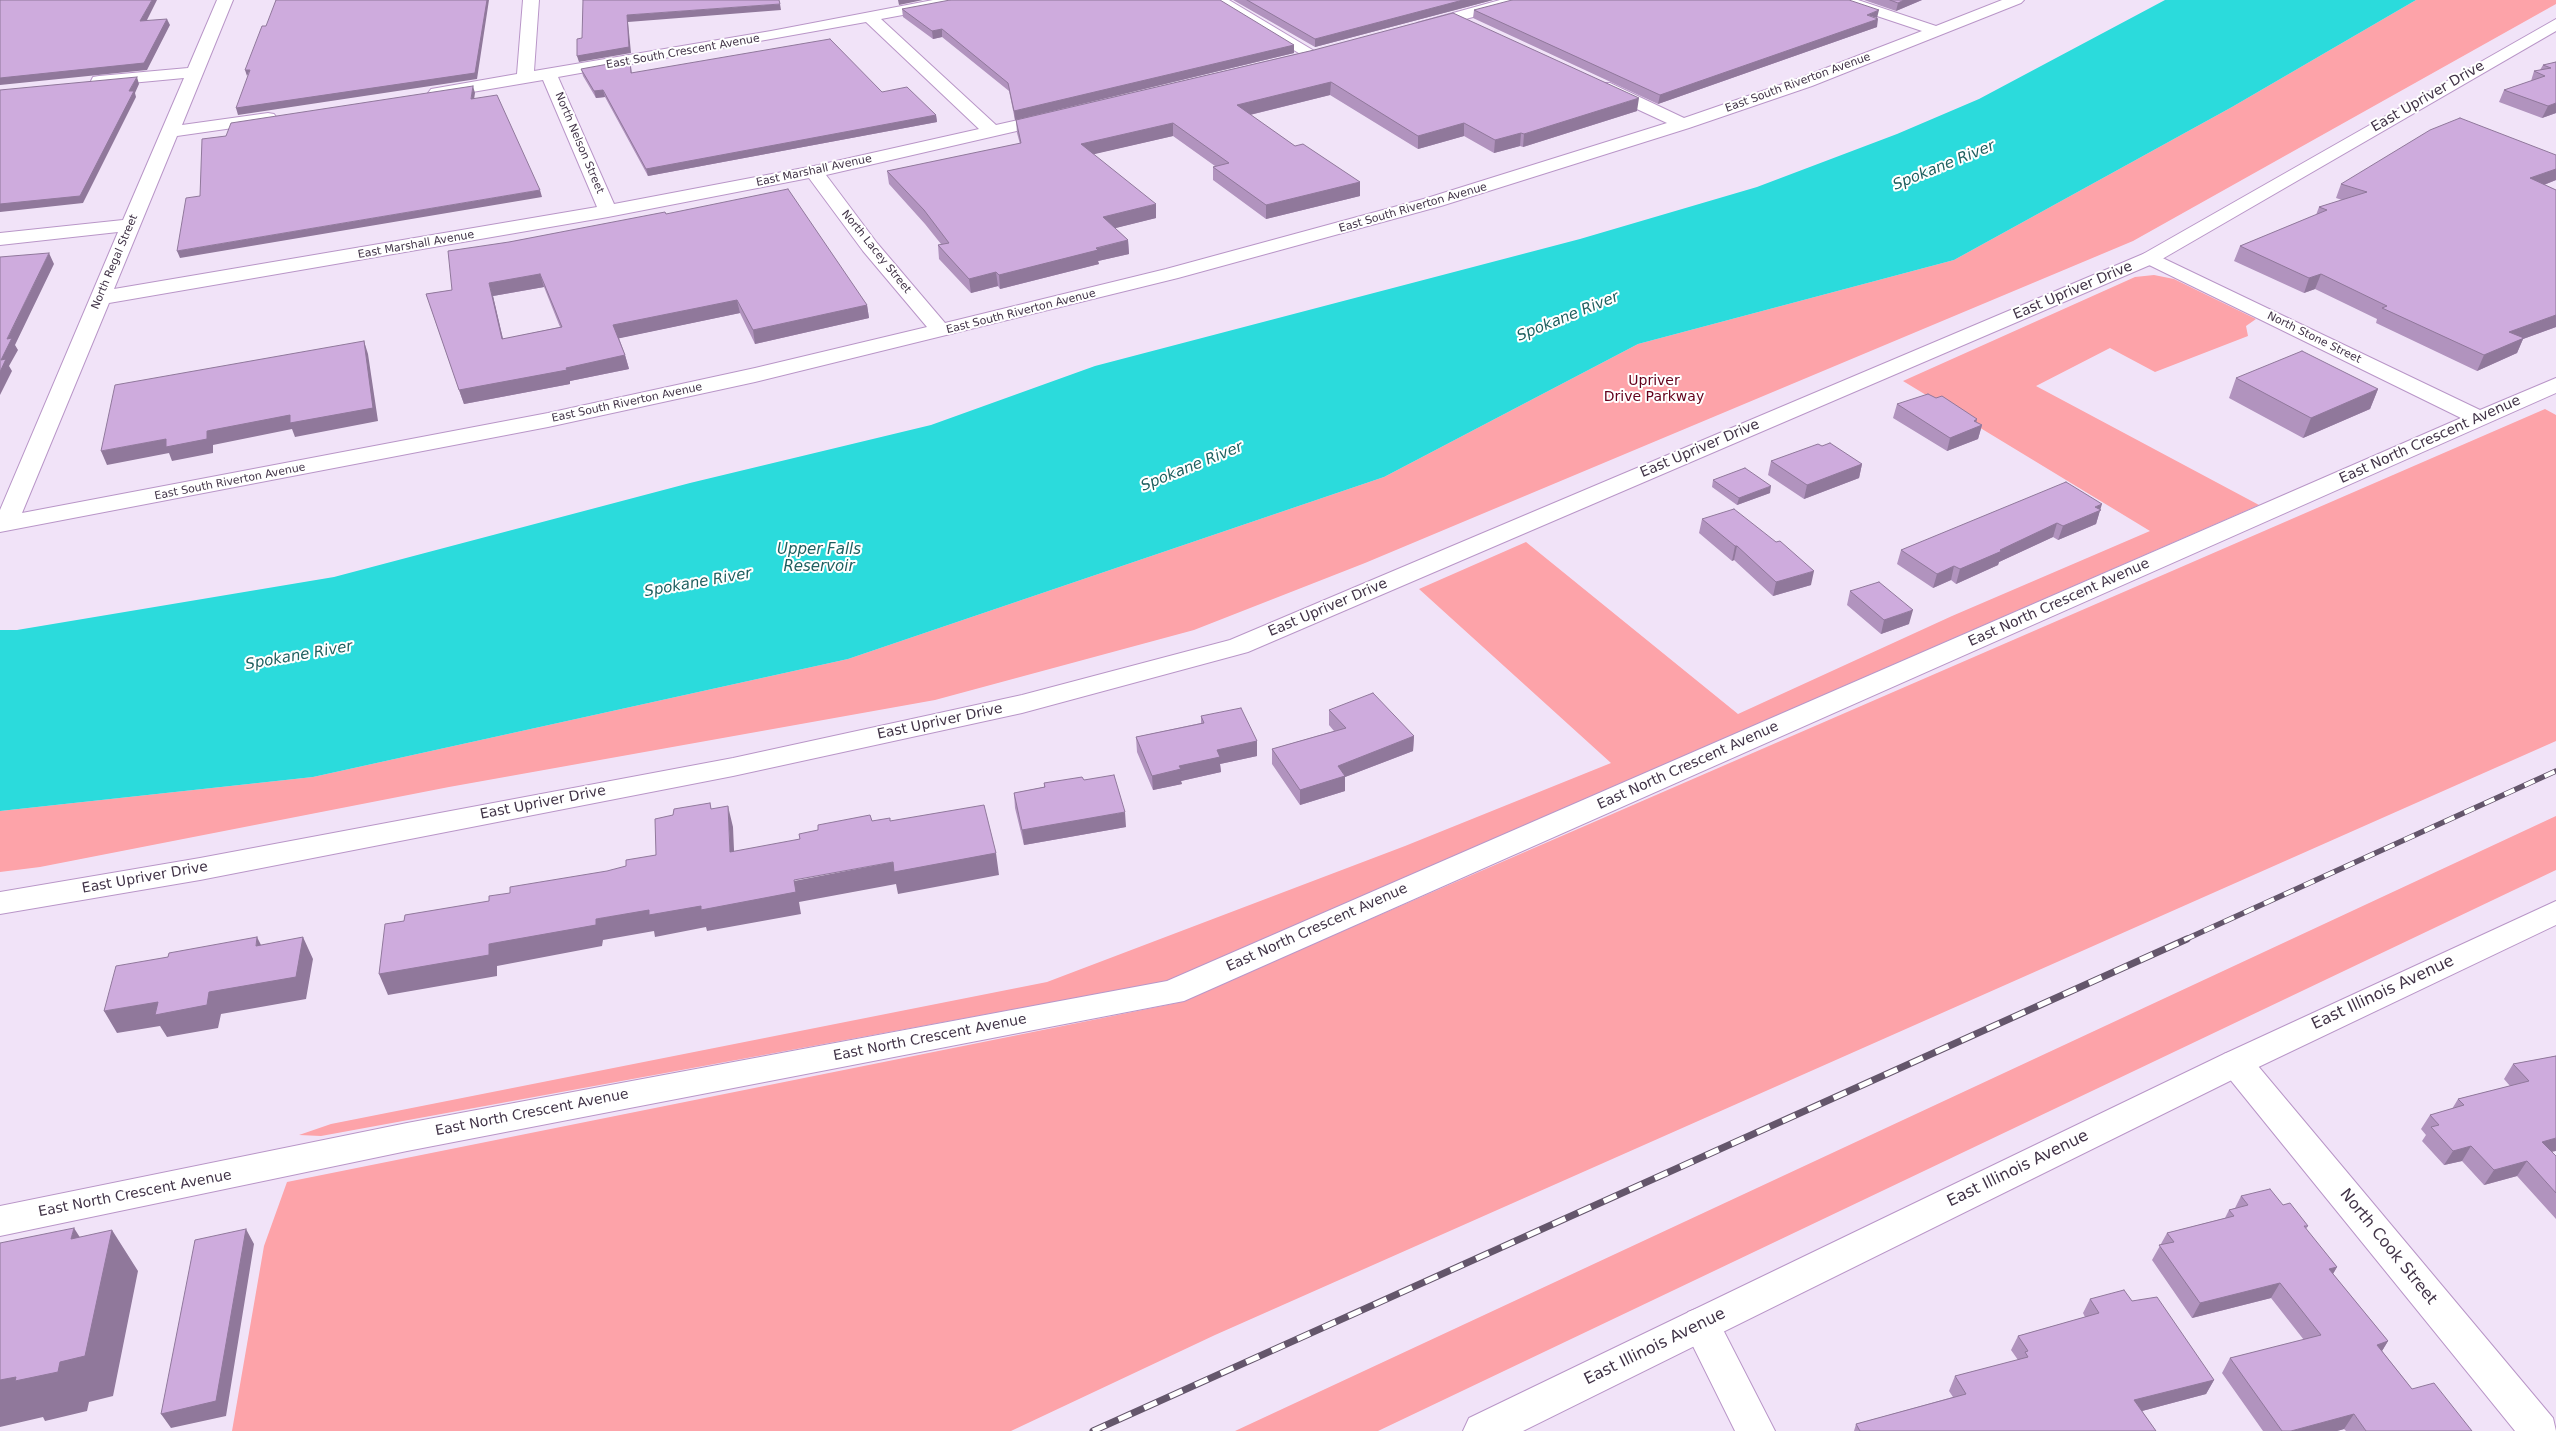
<!DOCTYPE html>
<style>
body{margin:0}
canvas{display:block;background:#f1e3f8}
</style>
<canvas width="2556" height="1431"></canvas>
<script>
const ctx = document.querySelector('canvas').getContext('2d');
ctx.lineJoin = 'round';
function paint(path, color) {
  ctx.fillStyle = color;
  ctx.fill(path, 'evenodd');
}
function poly(rows) {
  const path = new Path2D();
  for (const r of rows) {
    path.moveTo(r[0], r[1]);
    for (let i = 2; i < r.length; i += 2) path.lineTo(r[i], r[i + 1]);
  }
  return path;
}
function strokePath(path, color, width, dash) {
  ctx.strokeStyle = color;
  ctx.lineWidth = width;
  ctx.lineCap = dash ? 'butt' : 'round';
  ctx.setLineDash(dash || []);
  ctx.stroke(path);
}
function write(font, color, halo, rows, align = 'center') {
  ctx.font = font + ' "DejaVu Sans",sans-serif';
  ctx.lineWidth = 4;
  ctx.setLineDash([]);
  ctx.textBaseline = 'middle';
  ctx.strokeStyle = halo;
  ctx.fillStyle = color;
  for (const [text, x, y, turn = 0] of rows) {
    ctx.save();
    ctx.translate(x, y);
    ctx.rotate((+turn || 0) * Math.PI / 180);
    ctx.textAlign = isNaN(turn) ? turn : align;
    if (halo) ctx.strokeText(text, 0, 0);
    ctx.fillText(text, 0, 0);
    ctx.restore();
  }
}
const green = poly([
 [2416,0,2556,0,2556,4,2133,241,1365,563,1194,630,935,700,449,787,40,867,0,872,0,811,313,777,848,659,1384,477,1638,344,1954,260,2232,107],
 [2154,275,2174,279,2256,319,2246,326,2248,336,2155,372,2110,348,2036,386,2259,505,1168,981,321,1136,299,1135,331,1124,1047,982,1405,846,1611,763,1419,589,1526,542,1738,714,1952,616,2150,531,1903,381,2135,277],
 [2545,409,2556,415,2556,741,1215,1335,1011,1431,232,1431,264,1246,287,1182,1177,1003],
 [2556,816,2556,870,1378,1431,1235,1431]
]);
const water = poly([
 [2165,0,2416,0,2232,107,1954,260,1638,344,1384,477,848,659,313,777,0,811,0,630,17,630,334,577,690,483,931,425,1095,366,1580,239,1757,187,1897,134,1979,99]
]);
const minor = poly([
 [217,0,233,0,182,125,268,113,274,114,277,118,274,122,268,123,177,136,114,289,597,207,543,80,437,98,431,97,428,93,431,89,437,88,517,74,523,0,539,0,534,71,771,31,933,0,965,0,957,5,881,19,996,125,1054,112,1060,113,1063,117,1060,121,826,175,877,243,945,323,1166,269,1427,198,1667,123,1598,91,1596,87,1598,83,1610,83,1684,118,1800,78,1922,31,1838,3,1835,0,1858,0,1936,26,2002,0,2024,0,2021,3,1812,86,1689,128,1441,206,1178,278,755,382,548,427,0,532,0,510,118,232,0,245,0,233,123,220,184,78,99,86,93,85,91,81,93,77,99,76,188,68,217,0],
 [866,22,979,129,814,166,614,204,558,77,866,22],
 [809,178,863,251,927,327,755,368,548,413,22,513,109,303,608,217,809,178],
 [1210,0,1229,0,1321,55,1313,60,1307,58,1210,0],
 [1500,0,1526,0,1523,3,1423,31,1415,26,1417,23,1500,0],
 [2150,252,2480,410,2556,378,2556,393,1184,1001,407,1151,0,1236,0,1206,407,1123,1167,981,2461,418,2143,262,2140,258,2143,254,2150,252],
 [2236,1050,2248,1054,2553,1418,2556,1431,2515,1431,2224,1072,2219,1063,2224,1054,2236,1050],
 [1701,1307,1714,1312,1775,1431,1735,1431,1682,1324,1688,1312,1701,1307]
]);
const tertiary = poly([
 [2556,19,2556,31,2157,262,1248,652,1022,713,733,776,200,880,0,914,0,892,200,858,733,758,1022,695,1230,640,2143,254,2556,19]
]);
const secondary = poly([
 [2556,901,2556,925,2248,1072,1523,1431,1463,1431,1469,1418,2224,1054,2556,901]
]);
const railFar1 = poly([
 [2184,940,2556,771]
]);
const rail = poly([
 [1093,1431,2187,939]
]);
const wall = poly([
 [1233,0,1493,0,1315,47],
 [1864,0,1922,0,1896,11],
 [902,9,1294,45,1294,53,1015,120,1009,91,942,37,933,39,903,17],
 [1474,10,1877,18,1877,27,1658,104,1473,18],
 [1314,50,1637,111,1523,147,1520,146,1494,153,1464,136,1418,149,1330,95,1250,115,1295,146,1360,182,1360,196,1266,219,1213,180,1213,167,1215,166,1173,136,1093,154,1156,218,1115,228,1128,240,1129,254,1098,261,1099,264,1000,289,998,286,971,293,939,259,938,245,941,244,925,224,889,184,887,171,1020,144,1017,133,1016,120],
 [2556,62,2556,113,2542,118,2499,102,2504,90,2531,81,2534,71,2540,70,2543,65],
 [631,67,632,73,882,92,936,115,937,122,648,176,605,97,596,98,583,76,581,69],
 [2556,155,2556,180,2544,185,2556,190,2556,327,2523,339,2517,353,2477,371,2376,323,2377,319,2315,289,2304,293,2234,261,2240,246,2316,215,2319,207,2342,200,2336,198,2341,184],
 [666,214,867,305,869,318,755,344,740,313,619,338,625,355,629,369,570,381,570,384,464,404,426,294,452,290,509,242],
 [544,287,560,327,503,339,493,296],
 [2236,378,2378,389,2370,409,2303,438,2229,398],
 [1897,404,1982,425,1978,439,1947,451,1893,418],
 [1822,446,1862,464,1859,478,1804,499,1768,475,1771,461],
 [1713,480,1770,493,1737,505,1712,487],
 [2100,510,2096,524,2058,540,2053,537,1999,562,1998,565,1956,584,1951,580,1933,588,1897,564,1901,550],
 [1702,519,1811,585,1773,596,1734,560,1732,561,1699,533],
 [1850,591,1909,624,1881,634,1847,605],
 [1329,710,1414,736,1413,751,1345,777,1345,791,1300,805,1272,764,1272,749,1334,731,1329,725],
 [1201,716,1257,741,1257,756,1220,764,1221,772,1181,781,1182,784,1153,790,1137,752,1136,737,1201,723],
 [1084,780,1126,827,1024,845,1015,808,1014,793,1044,787,1044,783],
 [2556,1056,2552,1152,2556,1156,2556,1219,2517,1176,2484,1185,2462,1161,2444,1165,2422,1141,2426,1135,2421,1129,2430,1115,2452,1109,2458,1099,2510,1086,2504,1079,2513,1064],
 [2241,1196,2283,1205,2308,1226,2306,1229,2337,1267,2333,1274,2388,1341,2382,1351,2412,1389,2472,1431,2346,1431,2344,1429,2337,1431,2263,1431,2222,1373,2230,1358,2304,1340,2271,1298,2192,1318,2152,1260,2167,1233,2225,1218,2229,1210,2235,1208],
 [2090,1299,2132,1301,2214,1380,2206,1394,2142,1411,2156,1431,1854,1431,1856,1424,1953,1397,1949,1391,1955,1376,2018,1360,2011,1350,2018,1336,2085,1317,2083,1313]
]);
const shadedWall = poly([
 [152,0,157,0,143,28,140,21],
 [487,0,489,0,477,79,238,115,236,108],
 [898,0,923,0,899,5],
 [1463,0,1493,0,1315,47,1315,39],
 [1904,0,1922,0,1896,11,1898,3],
 [780,4,781,10,628,22,631,53,579,62,577,56,627,15],
 [1879,10,1877,18,1867,15],
 [167,19,170,25,147,70,0,85,0,78],
 [1878,19,1877,27,1658,104,1660,95],
 [942,29,942,37,933,39,932,31],
 [1294,45,1294,53,1015,120,1014,111],
 [245,70,250,70,247,76],
 [137,77,139,84,135,93,136,97,83,203,0,212,0,204,129,91],
 [1331,82,1330,95,1237,118,1237,105],
 [473,86,475,93,473,106,471,99],
 [603,90,605,97,596,98,594,91],
 [1639,98,1637,111,1523,147,1524,134],
 [2556,103,2556,113,2542,118,2548,106],
 [936,115,937,122,648,176,646,169],
 [1173,123,1173,136,1082,157,1081,144],
 [1464,123,1464,136,1418,149,1418,136],
 [1521,133,1520,146,1494,153,1495,140],
 [2556,169,2556,180,2523,193,2530,178],
 [1360,182,1360,196,1266,219,1266,205],
 [540,190,542,197,180,258,177,251],
 [1156,204,1156,218,1104,231,1103,217],
 [1128,240,1129,254,1098,261,1099,264,1000,289,999,275],
 [49,253,54,264,15,345,18,350,9,366,12,371,0,395,0,372,1,360,7,339],
 [996,272,998,286,971,293,969,279],
 [540,274,544,287,493,296,506,352,502,339,489,283],
 [2321,274,2315,289,2304,293,2309,278],
 [737,300,740,313,616,339,613,325],
 [867,305,869,318,755,344,753,330],
 [2556,315,2556,327,2523,339,2517,353,2477,371,2484,355,2509,332],
 [364,341,368,354,378,421,295,437,292,429,213,445,213,453,172,461,169,453,107,465,101,451,207,431],
 [625,355,629,369,570,381,570,384,464,404,459,390],
 [2378,389,2370,409,2303,438,2311,418],
 [1977,419,1975,428,1982,425,1978,439,1947,451,1950,438,1974,421],
 [1862,464,1859,478,1804,499,1807,485],
 [1771,486,1770,493,1737,505,1739,498],
 [2102,504,2096,524,2058,540,2063,526,2095,507],
 [2057,523,2053,537,1999,562,1998,565,1956,584,1960,569,2000,550],
 [1735,546,1737,546,1734,560,1732,561],
 [1954,566,1951,580,1933,588,1937,574],
 [1814,571,1811,585,1773,596,1776,582],
 [1913,610,1909,624,1881,634,1884,620],
 [1414,736,1413,751,1345,777,1345,791,1300,805,1300,790,1338,766],
 [1257,741,1257,756,1220,764,1221,772,1181,781,1182,784,1153,790,1152,776,1179,766,1217,750],
 [728,806,733,827,735,873,730,852],
 [1125,812,1126,827,1024,845,1022,830],
 [996,853,999,875,898,894,896,884,799,902,801,914,707,931,706,927,655,937,654,931,603,940,602,946,497,966,497,976,388,995,379,974,489,944,596,919,893,862],
 [257,937,268,959,256,946],
 [303,937,313,959,306,999,221,1014,218,1028,167,1037,160,1026,117,1033,104,1011,209,992],
 [2556,1138,2556,1151,2533,1156,2542,1142],
 [2471,1146,2462,1161,2444,1165,2453,1151],
 [2527,1161,2517,1176,2484,1185,2494,1170],
 [74,1228,100,1269,71,1239],
 [246,1229,254,1244,226,1416,171,1428,161,1414],
 [112,1230,138,1271,113,1396,89,1402,87,1411,45,1421,43,1417,0,1427,0,1380,60,1362],
 [2337,1267,2328,1282,2329,1269],
 [2280,1283,2271,1298,2192,1318,2200,1303],
 [2388,1341,2379,1356,2377,1345],
 [2214,1380,2206,1394,2127,1415,2134,1400],
 [2354,1414,2344,1429,2337,1431,2291,1431]
]);
const building = poly([
 [0,0,152,0,140,21,167,19,144,63,0,78,0,0],
 [276,0,487,0,475,73,236,108,250,70,245,70,262,26,266,26,276,0],
 [583,0,779,0,780,4,627,15,629,47,577,56,577,39,582,38,583,0],
 [950,0,1220,0,1294,45,1014,111,1008,83,942,29,932,31,902,9,950,0],
 [1247,0,1463,0,1315,39,1247,0],
 [1512,0,1849,0,1879,10,1867,15,1878,19,1660,95,1474,10,1512,0],
 [1890,0,1904,0,1898,3,1890,0],
 [1453,13,1639,98,1524,134,1521,133,1495,140,1464,123,1418,136,1331,82,1237,105,1295,146,1303,144,1360,182,1266,205,1213,167,1229,163,1173,123,1081,144,1156,204,1103,217,1128,240,1096,248,1098,250,999,275,996,272,969,279,938,245,949,243,924,210,887,171,1021,143,1016,120,1314,50,1453,13],
 [830,39,882,92,907,87,936,115,646,169,603,90,594,91,581,69,630,60,631,73,830,39],
 [2556,62,2556,103,2548,106,2504,90,2545,76,2534,71,2551,68,2543,65,2556,62],
 [137,77,129,91,134,91,80,196,0,204,0,90,137,77],
 [473,86,471,99,497,95,540,190,177,251,186,198,200,196,202,139,226,136,231,123,473,86],
 [2460,118,2556,155,2556,169,2530,178,2556,190,2556,315,2509,332,2524,338,2484,355,2382,308,2387,306,2321,274,2309,278,2240,246,2327,210,2319,207,2367,192,2341,184,2430,130,2460,118],
 [788,189,867,305,753,330,737,300,613,325,625,355,566,368,567,370,459,390,426,294,452,290,448,251,509,242,665,212,666,214,788,189],
 [540,274,562,327,502,339,489,283,540,274],
 [49,253,7,339,12,338,1,360,6,359,0,372,0,257,49,253],
 [364,341,373,408,290,423,290,415,207,431,207,439,166,447,166,439,101,451,115,385,364,341],
 [2302,351,2378,389,2311,418,2236,378,2302,351],
 [1928,394,1936,398,1942,396,1977,419,1974,421,1982,425,1950,438,1897,404,1928,394],
 [1830,443,1862,464,1807,485,1771,461,1818,444,1822,446,1830,443],
 [1745,468,1771,486,1739,498,1713,480,1745,468],
 [2066,482,2102,504,2095,507,2101,510,2063,526,2057,523,2000,550,2002,551,1960,569,1954,566,1937,574,1901,550,2066,482],
 [1734,509,1776,542,1780,541,1814,571,1776,582,1737,546,1735,546,1702,519,1734,509],
 [1879,582,1913,610,1884,620,1850,591,1879,582],
 [1373,693,1414,736,1338,766,1345,776,1300,790,1272,749,1346,728,1329,710,1373,693],
 [1241,708,1257,741,1217,750,1220,757,1179,766,1181,769,1152,776,1136,737,1204,723,1201,716,1241,708],
 [1114,775,1125,812,1022,830,1014,793,1045,787,1044,783,1082,777,1084,780,1114,775],
 [710,803,711,809,728,806,730,852,800,839,799,834,818,830,818,825,870,815,872,821,890,818,890,821,984,805,996,853,894,872,893,862,794,880,796,892,701,910,701,906,649,915,649,910,596,919,596,925,489,944,489,955,379,974,385,924,404,921,405,915,489,901,489,896,510,893,510,887,607,871,626,866,626,860,656,855,655,819,673,815,674,809,710,803],
 [257,937,256,946,303,937,296,977,209,992,207,1005,155,1015,158,1002,104,1011,116,966,168,957,169,953,257,937],
 [2556,1056,2556,1138,2542,1142,2556,1156,2556,1193,2527,1161,2494,1170,2471,1146,2453,1151,2431,1127,2439,1125,2430,1115,2464,1105,2458,1099,2529,1081,2513,1064,2556,1056],
 [2270,1189,2283,1205,2290,1203,2308,1226,2304,1226,2337,1267,2329,1269,2388,1341,2377,1345,2412,1389,2434,1383,2472,1431,2366,1431,2354,1414,2291,1431,2282,1431,2230,1358,2321,1335,2280,1283,2200,1303,2159,1245,2174,1242,2167,1233,2234,1216,2229,1210,2248,1205,2241,1196,2270,1189],
 [74,1228,71,1239,112,1230,85,1356,60,1362,58,1372,15,1381,16,1377,0,1380,0,1243,74,1228],
 [246,1229,216,1401,161,1414,195,1240,246,1229],
 [2124,1290,2132,1301,2157,1297,2214,1380,2134,1400,2156,1431,1860,1431,1856,1424,1966,1394,1955,1376,2028,1357,2025,1352,2028,1351,2018,1336,2099,1313,2090,1299,2124,1290]
]);
const farStreetnames = [
 ["East South Crescent Avenue",683,52,-10],
 ["East South Riverton Avenue",1798,83,-20],
 ["North Nelson Street",579,143,67],
 ["East Marshall Avenue",814,171,-12],
 ["East South Riverton Avenue",1413,208,-16],
 ["East Marshall Avenue",416,245,-10],
 ["North Lacey Street",876,252,51],
 ["North Regal Street",115,262,-67],
 ["East South Riverton Avenue",1021,312,-14],
 ["North Stone Street",2314,338,26],
 ["East South Riverton Avenue",627,403,-12],
 ["East South Riverton Avenue",230,482,-11]
];
const streetNames = [
 ["East Upriver Drive",2428,97,-30],
 ["East Upriver Drive",2073,291,-23],
 ["East North Crescent Avenue",2430,440,-24],
 ["East Upriver Drive",1700,449,-23],
 ["East North Crescent Avenue",2059,603,-24],
 ["East Upriver Drive",1328,608,-23],
 ["East Upriver Drive",940,722,-12],
 ["East North Crescent Avenue",1688,766,-24],
 ["East Upriver Drive",543,803,-11],
 ["East Upriver Drive",145,878,-10],
 ["East North Crescent Avenue",1317,928,-24],
 ["East North Crescent Avenue",930,1038,-11],
 ["East North Crescent Avenue",532,1113,-11],
 ["East North Crescent Avenue",135,1194,-11]
];
const parkNames = [
 ["Upriver",1654,381],
 ["Drive Parkway",1654,397]
];
const waterNames = [
 ["Spokane River",1944,166,-22],
 ["Spokane River",1568,317,-22],
 ["Spokane River",1192,467,-22],
 ["Upper Falls",819,550],
 ["Reservoir",819,567],
 ["Spokane River",698,583,-10],
 ["Spokane River",299,656,-10]
];
const nearStreetnames = [
 ["East Illinois Avenue",2383,993,-25],
 ["East Illinois Avenue",2018,1169,-26],
 ["North Cook Street",2388,1247,51],
 ["East Illinois Avenue",1655,1347,-26]
];
paint(green, '#fda3a9');
paint(water, '#2bdbdc');
strokePath(minor, '#b996c8', 2);
strokePath(tertiary, '#b996c8', 2);
strokePath(secondary, '#b996c8', 2);
paint(minor, '#fff');
paint(tertiary, '#fff');
paint(secondary, '#fff');
strokePath(railFar1, '#64566b', 5.5);
strokePath(rail, '#64566b', 7);
strokePath(railFar1, '#fff', 4, [11]);
strokePath(rail, '#fff', 5, [14]);
paint(wall, '#b193be');
paint(shadedWall, '#90789b');
paint(building, '#ceabdd');
strokePath(building, '#90789b', 1);
write('11px', '#413347', '#fff', farStreetnames);
write('14px', '#413347', '#fff', streetNames);
write('14px', '#63001b', '#fff', parkNames);
write('italic 15px', '#1d5f5f', '#fff', waterNames);
write('16px', '#413347', '#fff', nearStreetnames);
</script>
